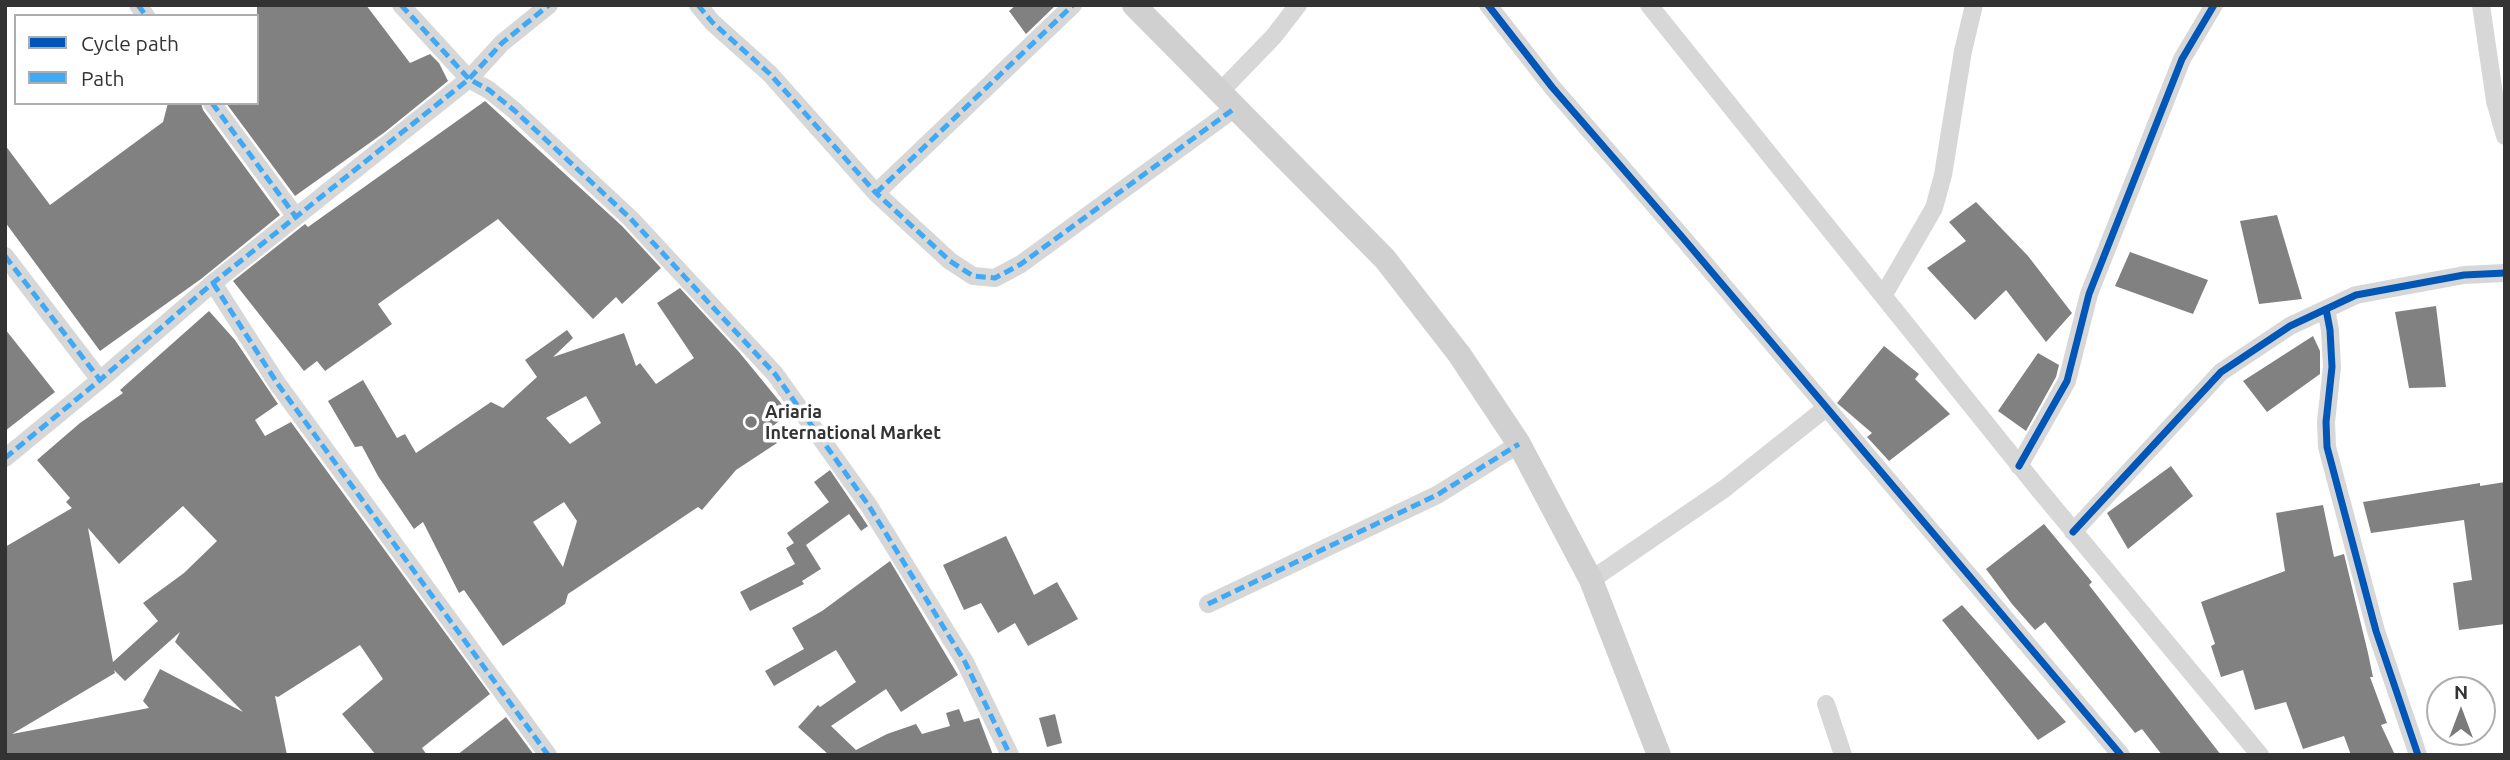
<!DOCTYPE html>
<style>
body{margin:0}
#map{position:relative;width:2510px;height:760px;overflow:hidden;background:#fff;font-family:Ubuntu,sans-serif}
canvas{display:block}
.frame{position:absolute;inset:0;border:7px solid #333;pointer-events:none}
.legend{position:absolute;left:14px;top:14px;width:245px;height:91px;box-sizing:border-box;background:#fff;border:2px solid #adadad;margin:0;padding:9px 12px;list-style:none;font-size:21px;color:#333}
.legend li{display:flex;align-items:center;gap:14px;height:35px}
.legend b{width:35px;border:2px solid #adadad}
.north{position:absolute;left:2426px;top:676px;width:70px;height:70px;box-sizing:border-box;background:#fff;border:2px solid #adadad;border-radius:50%;rotate:0deg;font-size:19px;font-weight:700;line-height:28px;text-align:center;color:#333}
.north::after{content:'';display:block;margin:auto;width:24px;height:32px;background:#7a7a7a;clip-path:polygon(50% 0,100% 100%,50% 72%,0 100%)}
</style>
<div id="map">
<canvas width="2510" height="760"></canvas>
<div class="frame"></div>
<ul class="legend">
<li><b style="height:9px;background:#0057b8"></b>Cycle path</li>
<li><b style="height:9px;background:#3fa9f5"></b>Path</li>
</ul>
<div class="north">N</div>
</div>
<script>
const ctx = document.querySelector('canvas').getContext('2d');
ctx.lineJoin = 'round';
function paint(path, color) {
  ctx.fillStyle = color;
  ctx.fill(path, 'evenodd');
}
function poly(rows) {
  const path = new Path2D();
  for (const r of rows) {
    path.moveTo(r[0], r[1]);
    for (let i = 2; i < r.length; i += 2) path.lineTo(r[i], r[i + 1]);
  }
  return path;
}
function strokePath(path, color, width, dash) {
  ctx.strokeStyle = color;
  ctx.lineWidth = width;
  ctx.lineCap = dash ? 'butt' : 'round';
  ctx.setLineDash(dash || []);
  ctx.stroke(path);
}
function write(font, color, halo, rows, align = 'center') {
  ctx.font = font + ' Ubuntu,sans-serif';
  ctx.lineWidth = 7;
  ctx.setLineDash([]);
  ctx.textBaseline = 'middle';
  ctx.strokeStyle = halo;
  ctx.fillStyle = color;
  for (const [text, x, y, turn = 0] of rows) {
    ctx.save();
    ctx.translate(x, y);
    ctx.rotate((+turn || 0) * Math.PI / 180);
    ctx.textAlign = isNaN(turn) ? turn : align;
    if (halo) ctx.strokeText(text, 0, 0);
    ctx.fillText(text, 0, 0);
    ctx.restore();
  }
}
const building = poly([
 [257,5,366,5,410,63,430,54,439,63,448,81,385,132,295,196,226,103,257,103],
 [1016,5,1056,5,1026,34,1009,11],
 [485,101,622,226,661,268,622,304,616,297,593,319,498,219,378,304,392,324,325,371,317,361,304,371,233,281,305,224,308,227],
 [168,103,201,103,203,110,280,215,201,279,100,351,5,222,5,145,50,205,163,122],
 [1976,202,2028,256,2072,313,2046,342,2006,290,1975,320,1927,268,1966,241,1949,222],
 [2277,215,2302,299,2259,304,2240,221],
 [2130,252,2208,280,2193,314,2115,286],
 [680,288,739,352,789,413,768,430,777,443,736,470,702,510,698,507,568,594,565,604,503,646,464,590,459,593,423,522,414,529,378,476,362,446,355,447,328,401,363,380,397,438,405,434,416,453,491,402,503,408,537,377,525,360,567,330,573,338,553,357,624,333,636,366,640,363,656,384,694,358,657,303],
 [586,396,601,423,570,444,546,418],
 [564,502,577,521,563,567,533,522],
 [2436,306,2446,387,2409,388,2395,312],
 [209,311,235,340,278,404,255,420,265,436,291,422,490,694,422,748,427,755,376,755,342,714,383,679,360,645,278,697,275,696,287,755,5,755,5,547,72,508,66,502,70,498,37,460,80,423,123,393,120,390],
 [183,506,217,541,184,573,143,603,158,621,113,662,88,528,119,564],
 [180,632,175,642,243,712,160,669,143,701,149,708,12,734,115,673,114,670,125,681],
 [5,329,55,392,5,431],
 [2313,336,2320,351,2320,374,2267,412,2243,381],
 [1884,346,1919,374,1915,379,1950,414,1889,461,1867,437,1872,433,1837,403],
 [2038,353,2059,365,2056,377,2026,431,1998,411],
 [2171,466,2193,496,2128,549,2107,513],
 [830,470,868,526,861,531,849,514,806,545,821,569,802,581,804,584,750,611,740,592,795,564,786,548,794,543,787,533,829,502,814,482],
 [2505,482,2505,624,2459,630,2453,583,2472,580,2464,520,2371,533,2363,502,2480,483,2480,486],
 [2323,505,2334,557,2344,554,2368,653,2373,677,2370,677,2387,723,2381,725,2395,755,2351,755,2344,736,2303,749,2286,702,2255,710,2243,670,2221,677,2211,646,2215,644,2201,602,2285,571,2276,513],
 [2044,524,2092,582,2089,585,2221,755,2162,755,2142,729,2135,733,2045,622,2035,630,2012,604,1986,569],
 [1006,536,1034,595,1057,582,1078,619,1028,646,1015,623,998,633,981,603,964,610,943,565],
 [890,561,958,675,901,712,886,689,831,726,856,750,887,734,916,724,922,734,950,726,946,713,959,709,964,722,979,718,993,755,829,755,798,727,818,705,820,707,856,682,836,650,774,686,765,671,804,649,792,628,822,611],
 [1962,605,2066,722,2038,740,1942,620],
 [1055,714,1062,743,1047,747,1039,718],
 [506,717,534,755,457,755]
]);
const street = poly([
 [138,5,146,16],
 [401,5,469,79,489,90,515,111,630,218,775,374,869,506,965,662,1010,755],
 [698,5,712,22,770,74,876,193,950,261,973,276,995,278,1021,264,1235,108],
 [1488,5,1552,87,1683,238,2121,755],
 [1649,5,2041,492,2260,755],
 [2481,5,2495,101,2505,136],
 [1219,93,1274,36,1298,5],
 [212,103,296,217],
 [876,193,1073,5],
 [5,256,100,380],
 [213,283,277,383,548,755],
 [1883,296,1934,208,1943,175,1963,51,1974,5],
 [2326,309,2330,330,2332,367,2326,422,2327,447,2376,631,2418,755],
 [5,458,100,380,213,283,469,79,502,43,549,5],
 [2019,466,2067,381,2089,294,2182,59,2214,5],
 [2073,532,2221,372,2290,326,2356,295,2464,275,2505,273],
 [1591,580,1724,489,1826,408],
 [1208,604,1437,495,1519,444],
 [1826,704,1843,755]
]);
const secondary = poly([
 [1134,5,1385,259,1459,354,1519,444,1591,580,1659,755]
]);
const quiet = poly([
 [138,5,146,16],
 [401,5,469,79,489,90,515,111,630,218,775,374,869,506,965,662,1010,755],
 [698,5,712,22,770,74,876,193,950,261,973,276,995,278,1021,264,1235,108],
 [212,103,296,217],
 [876,193,1073,5],
 [5,256,100,380],
 [213,283,277,383,548,755],
 [5,458,100,380,213,283,469,79,502,43,549,5],
 [1208,604,1437,495,1519,444]
]);
const cycleway = poly([
 [1488,5,1552,87,1683,238,2121,755],
 [2326,309,2330,330,2332,367,2326,422,2327,447,2376,631,2418,755],
 [2019,466,2067,381,2089,294,2182,59,2214,5],
 [2073,532,2221,372,2290,326,2356,295,2464,275,2505,273]
]);
const markers = [
 [751,422,7,"#7a7a7a"]
];
const poiNames = [
 ["Ariaria",765,412],
 ["International Market",765,433]
];
paint(building, '#818181');
strokePath(street, '#d7d7d7', 18);
strokePath(secondary, '#d0d0d0', 24);
strokePath(quiet, '#3fa9f5', 5, [10, 5]);
strokePath(cycleway, '#0057b8', 7);
for (const [x, y, r, color] of markers) {
  const dot = new Path2D();
  dot.arc(x, y, r, 0, 2 * Math.PI);
  ctx.fillStyle = color;
  ctx.fill(dot);
  strokePath(dot, '#fff', 2.5);
}
write('bold 18px', '#333', '#fff', poiNames, 'left');
</script>
